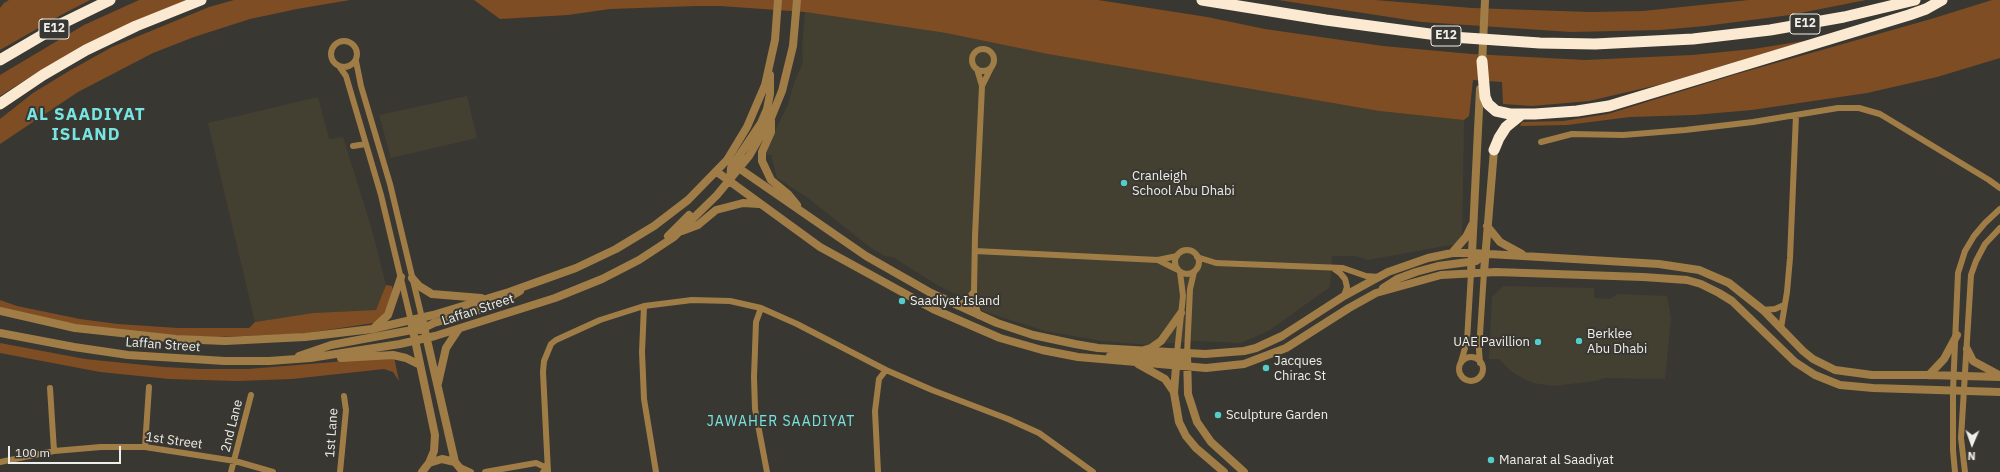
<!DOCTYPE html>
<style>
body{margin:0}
#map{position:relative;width:2000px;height:472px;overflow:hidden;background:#393731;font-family:"IBM Plex Sans",sans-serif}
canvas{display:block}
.north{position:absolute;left:1952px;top:424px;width:40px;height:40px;-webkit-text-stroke:3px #393731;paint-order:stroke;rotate:182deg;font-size:11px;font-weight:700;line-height:16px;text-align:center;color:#efeeea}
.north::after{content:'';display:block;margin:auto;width:14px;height:18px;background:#efeeea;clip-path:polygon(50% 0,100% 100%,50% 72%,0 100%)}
.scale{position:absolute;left:8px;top:446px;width:113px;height:18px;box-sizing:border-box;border:2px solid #efeeea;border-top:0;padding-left:5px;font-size:12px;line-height:14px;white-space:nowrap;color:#efeeea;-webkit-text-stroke:3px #393731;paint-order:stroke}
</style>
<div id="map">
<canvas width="2000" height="472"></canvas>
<div class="north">N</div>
<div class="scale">100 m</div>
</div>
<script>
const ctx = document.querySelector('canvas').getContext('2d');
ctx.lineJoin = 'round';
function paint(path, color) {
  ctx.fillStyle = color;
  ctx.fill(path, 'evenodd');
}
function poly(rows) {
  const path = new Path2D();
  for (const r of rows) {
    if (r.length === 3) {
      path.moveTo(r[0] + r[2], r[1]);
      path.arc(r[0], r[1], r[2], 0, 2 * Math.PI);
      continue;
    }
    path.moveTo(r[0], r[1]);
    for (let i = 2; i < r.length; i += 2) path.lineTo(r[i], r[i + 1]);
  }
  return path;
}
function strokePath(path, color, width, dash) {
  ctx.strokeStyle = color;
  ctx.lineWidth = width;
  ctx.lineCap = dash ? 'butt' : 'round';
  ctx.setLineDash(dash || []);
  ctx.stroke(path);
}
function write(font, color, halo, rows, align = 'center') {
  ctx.font = font + ' "IBM Plex Sans",sans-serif';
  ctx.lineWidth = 4;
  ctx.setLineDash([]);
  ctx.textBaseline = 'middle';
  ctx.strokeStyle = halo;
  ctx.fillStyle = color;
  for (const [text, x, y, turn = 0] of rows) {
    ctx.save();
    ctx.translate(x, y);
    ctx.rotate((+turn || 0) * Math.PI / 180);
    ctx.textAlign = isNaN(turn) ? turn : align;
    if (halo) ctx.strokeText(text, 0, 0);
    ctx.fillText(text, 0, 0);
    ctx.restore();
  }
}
const built = poly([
 [805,12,946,33,1048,54,1379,111,1464,120,1462,243,1367,260,1356,256,1332,256,1330,287,1270,330,1241,343,1196,341,1150,345,1102,341,1045,331,989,313,983,311,976,301,968,300,937,285,893,257,885,256,871,248,808,198,777,178,771,155,763,155,787,107,795,80,803,63,802,47],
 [467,96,477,138,391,158,379,115],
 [318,97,329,139,343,137,372,230,386,285,376,310,313,313,255,322,208,123],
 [1503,286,1594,288,1594,298,1610,299,1618,294,1667,296,1671,318,1665,379,1605,378,1595,381,1554,386,1533,383,1524,379,1512,372,1499,359,1489,359,1492,297]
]);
const green = poly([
 [9,0,90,0,63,14,0,50,0,8,4,3],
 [139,0,187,0,49,65,0,96,0,75,84,25],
 [234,0,350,0,297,9,250,19,194,37,153,53,78,92,0,144,0,119,33,93,69,71,112,47,209,7],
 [474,0,1098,0,1207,17,1265,29,1383,46,1472,54,1585,60,1692,55,1753,49,1810,40,1662,84,1589,101,1532,106,1503,104,1502,82,1473,80,1469,116,1464,120,1379,111,1048,54,946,33,805,12,720,6,696,6,610,9,568,15,500,19],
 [1278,0,1375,0,1472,8,1590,12,1643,11,1749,0,1866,0,1790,15,1705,26,1660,30,1571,32,1422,22],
 [1992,0,2000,0,2000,58,1937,77,1867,93,1752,110,1694,115,1630,117,1567,125,1520,126,1522,122,1563,121,1608,114,1737,74,1931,19],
 [386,285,392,286,395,302,387,321,300,334,214,337,165,335,75,327,0,310,0,300,17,306,80,319,118,324,178,328,249,328,255,322,313,313,376,310],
 [0,343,85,359,164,367,201,369,248,369,334,362,393,352,399,381,393,372,384,369,292,379,237,381,169,379,100,372,0,353]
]);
const minor = poly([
 [344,54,13],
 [983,60,11],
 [356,61,361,86,390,184,422,318],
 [339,66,346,76,381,195,411,321],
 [977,69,982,86,975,236,974,291,975,303,979,316],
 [982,86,991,68],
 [1541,142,1572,134,1623,135,1685,130,1753,122,1838,108,1859,108,1880,114,1989,180,2000,188],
 [353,146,366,144],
 [1187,262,12],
 [975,251,1158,260,1177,256],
 [1197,257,1216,263,1343,268,1366,276,1379,277],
 [1158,260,1176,269],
 [1333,268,1340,273,1345,279,1347,287,1344,296],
 [644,306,642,352,644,399,656,472],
 [957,306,967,300,974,291],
 [761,308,756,322,754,377,755,409,767,472],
 [1763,310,1775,309,1784,305],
 [1781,328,1787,292,1790,258,1796,115],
 [1177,353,1183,296,1180,272],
 [1187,354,1190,289,1194,272],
 [1471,369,12],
 [1461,362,1467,341,1471,273],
 [1480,363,1479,350,1484,272],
 [50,388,54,451],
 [145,447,149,387],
 [0,462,54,451,101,447,145,447,235,461,273,472],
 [460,467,471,472],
 [231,472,251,395],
 [340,472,346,410,344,396],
 [485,472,536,463,547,468,543,472],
 [548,472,543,372,544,361,551,344,556,340,600,320,644,306,692,300,730,301,761,308,797,324,886,370,932,390,1008,419,1039,433,1093,472],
 [878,472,875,411,879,379,886,370],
 [1955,472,1953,450,1953,390,1958,273,1965,251,1974,236,1985,223,2000,209],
 [1965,472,1961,438,1971,275,1976,261,1985,244,2000,228]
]);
const tertiary = poly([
 [1482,65,1485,0],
 [771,121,771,132,762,152,762,161,771,180,788,194,797,205],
 [727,160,866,256,931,293,997,323,1033,335,1075,344,1098,348,1205,354,1244,351,1256,348,1282,336,1344,296,1388,272,1428,258,1452,253,1472,253,1659,264,1699,270,1729,283,1763,310,1803,351,1813,359,1835,370,1872,375,1929,375,2000,377],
 [717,172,820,247,933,309,1000,338,1042,350,1078,357,1206,368,1244,364,1286,348,1349,308,1376,293,1441,275,1496,272,1643,277,1687,280,1701,284,1719,293,1732,301,1795,362,1815,375,1840,385,1873,388,2000,392],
 [730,181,731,168,761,123,767,109,770,94,770,75],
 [1487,226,1500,242,1522,254],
 [682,231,698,225,716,210,743,203,759,204],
 [668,236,689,215],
 [1452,253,1466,237,1472,225],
 [1484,272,1494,150],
 [1471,273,1480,89],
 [412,278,419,286,432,294,481,298],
 [1383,288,1397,279,1416,272,1438,266,1476,261,1485,254],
 [0,311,75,328,176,339,225,341,305,337,372,329,433,315,509,292,576,268,616,249,654,226,688,200,727,160,747,127,765,85,775,40,778,0],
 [422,318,455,462],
 [411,321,435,435,434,451,429,463],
 [375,327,388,315,401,277],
 [420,330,434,323,493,306,520,291],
 [0,333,74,347,128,355,225,361,269,361,310,358,400,344,435,336,555,298,602,279,639,260,674,237,717,195,749,156,771,118,782,91,793,46,797,0],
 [1967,349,1973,361,1999,375],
 [1144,350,1151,348,1161,341,1181,313],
 [1177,353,1174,393,1179,422,1186,436,1196,448,1224,472],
 [1187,354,1188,394,1197,422,1211,442,1244,472],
 [299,356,331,345,412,330,420,324,422,318],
 [1110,356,1181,359],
 [341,358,393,355,406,358,420,365],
 [1138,364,1165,379,1174,392],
 [1929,375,1944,359,1957,335],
 [438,383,446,348,458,330],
 [422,472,429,463,442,459,455,462,463,472]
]);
const motorway = poly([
 [1202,0,1326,20,1452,37,1540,43,1595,44,1693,39,1770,30,1844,17,1915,0],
 [0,60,63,23,110,0],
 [1482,61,1485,97,1488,104,1496,111,1510,114,1535,114,1577,111,1609,106,1909,15,1926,9,1942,0],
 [0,104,43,75,86,50,136,26,201,0],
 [1494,150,1499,138,1506,127,1522,114]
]);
const markers = [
 [1124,183,4,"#53cdca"],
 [902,301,4,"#53cdca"],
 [1579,341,4,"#53cdca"],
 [1538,342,4,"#53cdca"],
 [1266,368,4,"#53cdca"],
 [1218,415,4,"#53cdca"],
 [1491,460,4,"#53cdca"]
];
const shields = [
 [1805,24,30],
 [54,29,30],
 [1446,36,30]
];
const shieldNames = [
 ["E12",1805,24],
 ["E12",54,29],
 ["E12",1446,36]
];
const poiNames = [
 ["Cranleigh",1132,176],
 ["School Abu Dhabi",1132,191],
 ["Saadiyat Island",910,301],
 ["Berklee",1587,334],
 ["Abu Dhabi",1587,349],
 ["UAE Pavillion",1530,342,"right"],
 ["Jacques",1274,361],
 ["Chirac St",1274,376],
 ["Sculpture Garden",1226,415],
 ["Manarat al Saadiyat",1499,460]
];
const streetNames = [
 ["Laffan Street",478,310,-18],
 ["Laffan Street",163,345,4],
 ["2nd Lane",232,426,-76],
 ["1st Lane",332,433,-86],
 ["1st Street",174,441,8]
];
const neighbourhoodNames = [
 ["JAWAHER SAADIYAT",781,422]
];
const districtNames = [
 ["AL SAADIYAT",86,115],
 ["ISLAND",86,135]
];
paint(built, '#434032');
paint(green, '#7f4d23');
strokePath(minor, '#a07d46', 6);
strokePath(tertiary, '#a07d46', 8);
strokePath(motorway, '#fbead1', 11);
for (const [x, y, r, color] of markers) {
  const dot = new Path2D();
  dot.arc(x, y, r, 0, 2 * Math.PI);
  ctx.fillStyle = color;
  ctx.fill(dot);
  strokePath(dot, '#393731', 1.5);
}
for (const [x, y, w] of shields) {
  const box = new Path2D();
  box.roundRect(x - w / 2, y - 10, w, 20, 3);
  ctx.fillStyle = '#393731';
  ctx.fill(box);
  strokePath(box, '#efeeea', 1);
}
write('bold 12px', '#efeeea', null, shieldNames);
write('13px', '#efeeea', '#393731', poiNames, 'left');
write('13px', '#efeeea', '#393731', streetNames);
ctx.letterSpacing = '1px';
write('14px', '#78e4e1', '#393731', neighbourhoodNames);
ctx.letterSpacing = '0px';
ctx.letterSpacing = '1px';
write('bold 17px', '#78e4e1', '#393731', districtNames);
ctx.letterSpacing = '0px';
</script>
